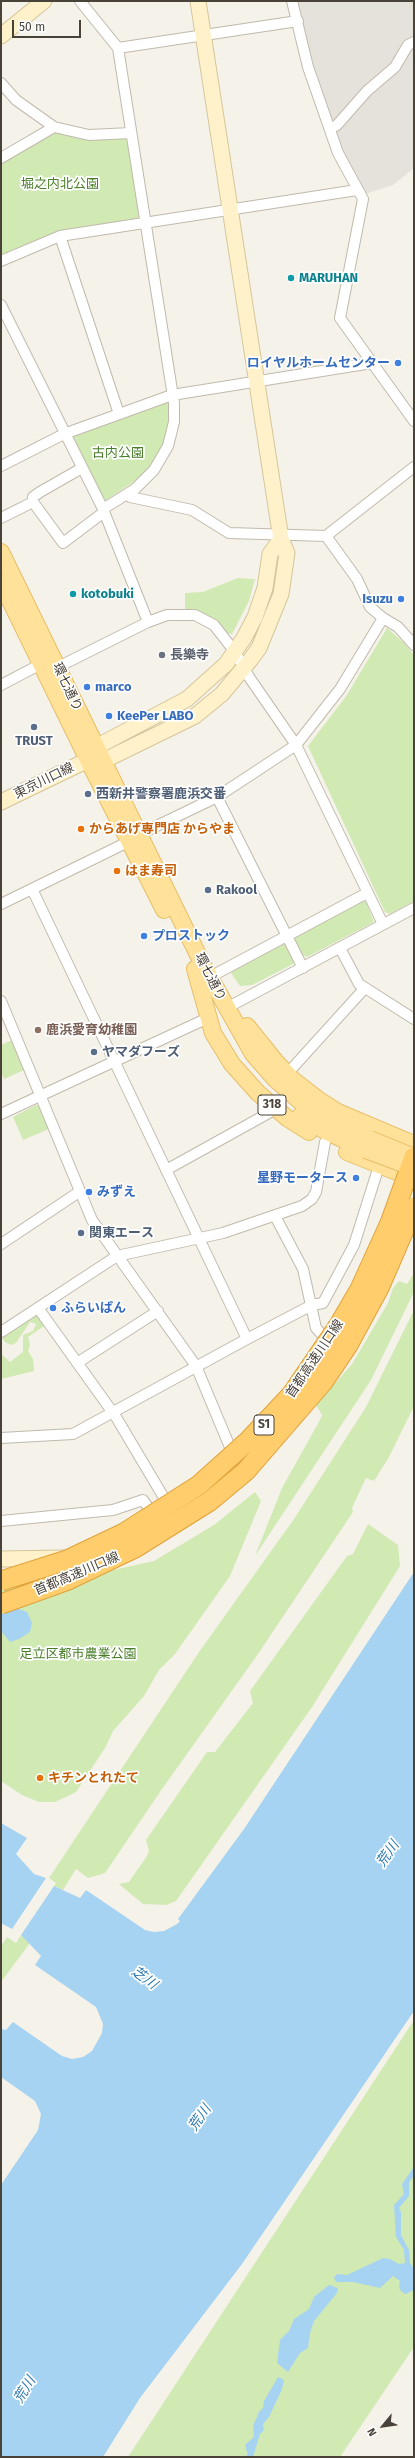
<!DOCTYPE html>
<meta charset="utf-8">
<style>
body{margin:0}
#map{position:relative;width:415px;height:2458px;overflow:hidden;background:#f5f2ea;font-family:"Fira Sans",sans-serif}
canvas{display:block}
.frame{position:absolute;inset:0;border:2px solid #494238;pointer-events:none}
.north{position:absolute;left:363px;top:2406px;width:40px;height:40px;-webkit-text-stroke:3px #fff;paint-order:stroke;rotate:241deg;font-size:11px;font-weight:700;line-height:16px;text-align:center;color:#494238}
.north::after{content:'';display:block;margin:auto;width:14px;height:18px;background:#494238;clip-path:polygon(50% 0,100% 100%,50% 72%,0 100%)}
.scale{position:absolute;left:12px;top:20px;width:69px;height:18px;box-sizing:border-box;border:2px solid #494238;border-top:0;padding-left:5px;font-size:12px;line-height:14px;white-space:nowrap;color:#494238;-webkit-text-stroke:3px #fff;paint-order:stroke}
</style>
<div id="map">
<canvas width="415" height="2458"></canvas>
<div class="frame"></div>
<div class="north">N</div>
<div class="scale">50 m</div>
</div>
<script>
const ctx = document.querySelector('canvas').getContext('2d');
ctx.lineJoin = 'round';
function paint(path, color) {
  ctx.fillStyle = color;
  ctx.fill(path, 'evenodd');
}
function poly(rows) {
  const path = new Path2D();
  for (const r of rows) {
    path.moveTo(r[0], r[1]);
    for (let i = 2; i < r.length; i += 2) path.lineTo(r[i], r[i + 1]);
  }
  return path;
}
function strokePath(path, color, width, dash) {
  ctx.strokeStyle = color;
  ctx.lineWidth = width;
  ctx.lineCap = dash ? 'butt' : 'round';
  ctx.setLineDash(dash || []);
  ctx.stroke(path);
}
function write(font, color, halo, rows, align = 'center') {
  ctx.font = font + ' "Fira Sans","Noto Sans JP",sans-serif';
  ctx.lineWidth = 3.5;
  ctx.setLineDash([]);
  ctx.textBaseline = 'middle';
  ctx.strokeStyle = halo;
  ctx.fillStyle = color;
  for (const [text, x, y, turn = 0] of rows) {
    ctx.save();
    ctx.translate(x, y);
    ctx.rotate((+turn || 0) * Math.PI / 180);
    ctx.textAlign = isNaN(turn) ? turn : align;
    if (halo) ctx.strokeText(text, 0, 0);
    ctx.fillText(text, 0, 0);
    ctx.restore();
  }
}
const industrial = poly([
 [296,1,414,1,414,168,393,185,365,194,341,150,312,60]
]);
const green = poly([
 [53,132,98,140,123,138,128,140,140,217,1,256,1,163],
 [165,400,169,403,169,426,162,448,153,464,141,477,106,500,103,499,74,439,74,434],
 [238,578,255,579,249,601,232,634,227,633,220,624,205,614,185,609,185,593,203,592],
 [387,628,403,642,414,655,414,901,390,914,385,912,308,746,347,695],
 [361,900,366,902,374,922,307,957,301,954,294,939,295,936],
 [284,942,294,961,293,964,252,985,240,986,231,973,233,970],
 [12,1040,24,1070,4,1079,1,1072,1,1045],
 [36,1105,40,1107,49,1129,23,1140,13,1117],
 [414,1273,413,1294,371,1380,255,1556,282,1488,320,1420,322,1415,316,1405,352,1364,388,1303,393,1288,399,1281,407,1284],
 [414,1310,414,1406,389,1457,374,1481,366,1478,352,1508,353,1512,258,1654,162,1789,105,1873,88,1878,76,1869,63,1890,54,1886,56,1883,49,1878,199,1652,294,1519,366,1407],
 [35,1315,38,1315,44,1326,28,1337,30,1345,28,1351,33,1359,34,1371,1,1379,1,1354,10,1362,23,1352,23,1335,33,1331,36,1324,30,1322,16,1343,11,1345,5,1342,2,1338],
 [255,1492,261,1501,230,1576,175,1654,159,1670,144,1696,113,1731,105,1748,76,1792,55,1802,39,1802,22,1795,1,1781,1,1580,55,1579,104,1572,154,1561,214,1525],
 [368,1524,398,1545,400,1566,312,1707,176,1901,166,1905,143,1904,119,1884,129,1882,147,1856,149,1851,146,1840,207,1752,215,1752,253,1703,250,1691,347,1556,353,1554],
 [21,1935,30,1943,1,1982,1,1946,7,1937,16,1943],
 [414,2020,414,2347,340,2457,128,2457]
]);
const water = poly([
 [414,1572,414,2011,242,2264,140,2398,103,2457,1,2457,1,2185,38,2130,41,2114,35,2101,1,2077,1,2029,6,2030,13,2022,62,2056,72,2059,83,2057,92,2051,102,2033,103,2024,96,2007,35,1965,41,1956,21,1935,54,1886,80,1898,86,1890,145,1930,154,1932,164,1931,177,1924,180,1921,178,1919,244,1829],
 [16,1608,27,1612,32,1623,30,1632,19,1639,10,1642,1,1631,1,1612],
 [1,1823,27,1838,16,1854,34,1874,46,1878,12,1929,1,1923],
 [414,2167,414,2176,409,2182,409,2196,399,2208,401,2212,401,2235,409,2250,410,2263,414,2268,414,2290,406,2294,402,2292,399,2288,400,2281,393,2276,380,2288,353,2282,336,2282,334,2277,337,2274,347,2275,383,2258,390,2259,399,2264,405,2263,404,2250,396,2237,394,2205,404,2194,402,2184],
 [329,2285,338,2288,337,2293,314,2321,310,2333,308,2348,300,2353,288,2372,277,2363,280,2340,289,2331,294,2319,309,2309,314,2297],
 [278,2377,284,2380,282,2389,269,2417,263,2424,264,2430,260,2434,253,2457,241,2457,248,2455,245,2445,254,2437,253,2426,259,2412,263,2408,264,2401]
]);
const street = poly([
 [80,1,118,48,298,21],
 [292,1,308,67,338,153,363,199,340,318,414,421],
 [1,83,16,100,54,127,89,135,131,133],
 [330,129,337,125,367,91,395,67,408,45,414,42],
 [1,158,54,127],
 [60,236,119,414],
 [1,261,60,236,357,190],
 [1,305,103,509,148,622],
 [1,466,64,434,172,395,372,363],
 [127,494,130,497,192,510,229,533,326,536,357,579,370,607,383,618,398,627,414,645],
 [33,502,33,497,40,492,82,468],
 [103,509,135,489,154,470,168,446,174,422,174,403,118,48],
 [1,518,33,502,63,543,104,512],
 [326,536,414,467],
 [58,667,148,622,167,615,195,615,214,625,235,652,249,677,296,745,383,924],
 [1,685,41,664],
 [217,797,303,968],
 [140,834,217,797,296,745,340,689,383,618],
 [32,889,247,1339],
 [1,904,130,841],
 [340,948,359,984,414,1019],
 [210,977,367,893],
 [1,1001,92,1220,196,1366,232,1452,247,1474],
 [234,1004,414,908],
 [287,1074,364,989],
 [1,1114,208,1018],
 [166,1170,276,1109],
 [275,1216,303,1269,316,1328,325,1338],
 [1,1244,79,1192],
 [38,1308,116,1417,170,1508],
 [1,1332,117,1256,223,1233,302,1206,312,1199,316,1192,325,1142],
 [77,1363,158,1311],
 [1,1438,73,1434,247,1339,312,1305,323,1303,354,1245,379,1166],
 [1,1521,113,1510,143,1500,152,1513]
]);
const secondary = poly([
 [1,36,44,1],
 [89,758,96,747,187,699,226,664,244,638,255,617,265,588,270,554,281,539],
 [1,802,88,760,103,761,195,716,222,694,251,659,259,648,281,594,287,553,281,539,198,1],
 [1,1559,63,1558]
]);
const primary = poly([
 [1,552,203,965,253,1054,275,1079,302,1103,331,1121,370,1139],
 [1,582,88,760,164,910],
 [195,969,213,1033,232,1064,258,1093,287,1118,309,1132],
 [247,1026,276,1062,292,1079,319,1100,338,1112,414,1144],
 [301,1115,325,1131,366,1150],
 [347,1152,414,1179]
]);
const primaryBridge = poly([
 [370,1139,414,1157],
 [366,1150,414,1168]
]);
const highwayBridge = poly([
 [1,1581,67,1560,124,1533,199,1485,249,1440,292,1394,339,1325,360,1289,390,1223,414,1157],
 [1,1604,68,1580,135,1548,210,1501,246,1471,323,1382,348,1345,379,1288,414,1207]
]);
const markers = [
 [291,278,4,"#0f9aa8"],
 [398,363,4,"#3f7fe0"],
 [73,594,4,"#0f9aa8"],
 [401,599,4,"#3f7fe0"],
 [162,655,4,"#6b7280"],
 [87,687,4,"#3f7fe0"],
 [109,716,4,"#3f7fe0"],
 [34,727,4,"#5c6f8a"],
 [88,794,4,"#5c6f8a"],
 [81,829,4,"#e8710a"],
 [117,871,4,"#e8710a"],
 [208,890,4,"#5c6f8a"],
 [144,936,4,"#3f7fe0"],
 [38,1030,4,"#8d6e63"],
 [94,1052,4,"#5c6f8a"],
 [356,1178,4,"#3f7fe0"],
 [89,1192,4,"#3f7fe0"],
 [81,1233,4,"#5c6f8a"],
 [53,1308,4,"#3f7fe0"],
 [40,1778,4,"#e8710a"]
];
const shields = [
 [272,1105,28],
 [264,1425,20]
];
const shieldNames = [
 ["318",272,1105],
 ["S1",264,1425]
];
const parkNames = [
 ["堀之内北公園",60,184],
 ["古内公園",118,453],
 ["足立区都市農業公園",78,1654]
];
const cultureNames = [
 ["MARUHAN",299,278],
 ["kotobuki",81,594]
];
const shopNames = [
 ["ロイヤルホームセンター",390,363,"right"],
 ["Isuzu",393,599,"right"],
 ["marco",95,687],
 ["KeePer LABO",117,716],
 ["プロストック",152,936],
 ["星野モータース",348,1178,"right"],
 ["みずえ",97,1192],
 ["ふらいぱん",61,1308]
];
const worshipNames = [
 ["長樂寺",170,655]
];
const streetNames = [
 ["環七通り",67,687,65],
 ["東京川口線",44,781,-26],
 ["環七通り",210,977,63],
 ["首都高速川口線",315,1359,-56],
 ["首都高速川口線",77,1574,-23]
];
const serviceNames = [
 ["TRUST",34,741,"center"],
 ["西新井警察署鹿浜交番",96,794],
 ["Rakool",216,890],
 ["ヤマダフーズ",102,1052],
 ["関東エース",89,1233]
];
const foodNames = [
 ["からあげ専門店 からやま",89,829],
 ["はま寿司",125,871],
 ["キチンとれたて",48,1778]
];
const educationNames = [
 ["鹿浜愛育幼稚園",46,1030]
];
const waterNames = [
 ["荒川",388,1854,-55],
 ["芝川",144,1978,36],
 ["荒川",200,2118,-55],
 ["荒川",25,2390,-58]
];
paint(industrial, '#e5e1db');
paint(green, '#d1e9b3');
paint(water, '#a7d3f2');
strokePath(street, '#c1baac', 12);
strokePath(secondary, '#d5c59a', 17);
strokePath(primary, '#e6bf68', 18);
strokePath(street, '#fff', 10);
strokePath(secondary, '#fff2ca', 15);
strokePath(primary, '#ffe199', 16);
strokePath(primaryBridge, '#e6bf68', 18, []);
strokePath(highwayBridge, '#e0a23a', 21, []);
strokePath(primaryBridge, '#ffe199', 16);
strokePath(highwayBridge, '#ffcd6b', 19);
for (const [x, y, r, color] of markers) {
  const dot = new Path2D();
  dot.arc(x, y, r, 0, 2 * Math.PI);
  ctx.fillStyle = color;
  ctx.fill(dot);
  strokePath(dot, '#fff', 1.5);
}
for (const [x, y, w] of shields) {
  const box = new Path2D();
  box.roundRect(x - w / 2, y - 10, w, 20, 3);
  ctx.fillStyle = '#fff';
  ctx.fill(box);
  strokePath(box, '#494238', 1);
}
write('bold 12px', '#494238', null, shieldNames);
write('13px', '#497d29', '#fff', parkNames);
write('bold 13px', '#0d838f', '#fff', cultureNames, 'left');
write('bold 13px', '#366cbe', '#fff', shopNames, 'left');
write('bold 13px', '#5b616d', '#fff', worshipNames, 'left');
write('13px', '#494238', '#fff', streetNames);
write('bold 13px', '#4e5e75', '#fff', serviceNames, 'left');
write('bold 13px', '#c56008', '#fff', foodNames, 'left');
write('bold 13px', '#785e54', '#fff', educationNames, 'left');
write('italic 14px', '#2d7ab0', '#fff', waterNames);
</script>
